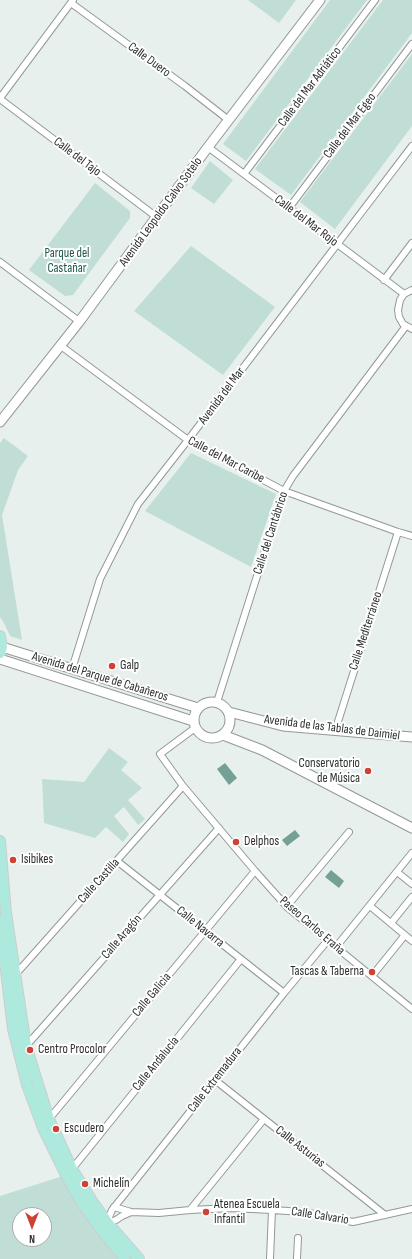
<!DOCTYPE html>
<meta charset="utf-8">
<style>
body{margin:0}
#map{position:relative;width:412px;height:1259px;overflow:hidden;background:#e8f0ee;font-family:"Sofia Sans Condensed",sans-serif}
canvas{display:block}
.north{position:absolute;left:12px;top:1207px;width:40px;height:40px;box-sizing:border-box;background:#fff;border:1px solid #abacac;border-radius:50%;rotate:180deg;font-size:11px;font-weight:700;line-height:16px;text-align:center;color:#2d302f}
.north::after{content:'';display:block;margin:auto;width:14px;height:18px;background:#cf4135;clip-path:polygon(50% 0,100% 100%,50% 72%,0 100%)}
</style>
<div id="map">
<canvas width="412" height="1259"></canvas>
<div class="north">N</div>
</div>
<script>
const ctx = document.querySelector('canvas').getContext('2d');
ctx.lineJoin = 'round';
function paint(path, color) {
  ctx.fillStyle = color;
  ctx.fill(path, 'evenodd');
}
function poly(rows) {
  const path = new Path2D();
  for (const r of rows) {
    if (r.length === 3) {
      path.moveTo(r[0] + r[2], r[1]);
      path.arc(r[0], r[1], r[2], 0, 2 * Math.PI);
      continue;
    }
    path.moveTo(r[0], r[1]);
    for (let i = 2; i < r.length; i += 2) path.lineTo(r[i], r[i + 1]);
  }
  return path;
}
function strokePath(path, color, width, dash) {
  ctx.strokeStyle = color;
  ctx.lineWidth = width;
  ctx.lineCap = dash ? 'butt' : 'round';
  ctx.setLineDash(dash || []);
  ctx.stroke(path);
}
function write(font, color, halo, rows, align = 'center') {
  ctx.font = font + ' "Sofia Sans Condensed",sans-serif';
  ctx.lineWidth = 4;
  ctx.setLineDash([]);
  ctx.textBaseline = 'middle';
  ctx.strokeStyle = halo;
  ctx.fillStyle = color;
  for (const [text, x, y, turn = 0] of rows) {
    ctx.save();
    ctx.translate(x, y);
    ctx.rotate((+turn || 0) * Math.PI / 180);
    ctx.textAlign = isNaN(turn) ? turn : align;
    if (halo) ctx.strokeText(text, 0, 0);
    ctx.fillText(text, 0, 0);
    ctx.restore();
  }
}
const green = poly([
 [248,0,296,0,279,23],
 [330,0,367,0,246,161,223,144],
 [383,0,412,0,412,33,291,195,255,169],
 [412,54,412,126,335,229,300,202],
 [210,161,233,180,214,204,191,188],
 [95,183,130,211,130,218,73,295,65,296,29,270],
 [191,246,275,307,223,375,134,311],
 [4,438,28,456,18,470,2,515,22,640,10,636,5,625,0,617,0,443],
 [191,453,276,494,251,567,145,511],
 [109,748,128,762,121,770,142,788,128,800,145,819,138,825,124,807,114,816,129,834,123,842,106,827,95,838,44,823,42,779,84,782],
 [66,1175,125,1259,0,1259,0,1196],
 [20,1215,44,1215,44,1239,20,1239]
]);
const water = poly([
 [225,763,237,778,229,785,217,769],
 [295,830,300,836,287,846,282,840],
 [331,870,344,881,339,888,325,877]
]);
const minor = poly([
 [71,3,185,86,226,118],
 [0,98,73,0],
 [0,99,154,215],
 [208,147,404,294],
 [244,174,375,0],
 [289,208,412,44],
 [0,262,76,319],
 [384,280,412,243],
 [412,290,404,294,400,300,398,310,399,317,403,324,412,329],
 [61,346,188,440,284,491,398,532,412,536],
 [72,669,100,579,138,504,188,440,412,146],
 [217,702,284,491,293,476,406,326],
 [195,728,160,754,183,786,255,871,288,908,412,1009],
 [335,731,398,532],
 [117,861,284,993],
 [397,872,412,884],
 [287,906,349,832],
 [370,906,412,941],
 [391,923,412,897],
 [336,947,412,853],
 [15,975,183,786],
 [372,976,405,935],
 [26,1046,219,828],
 [215,1080,385,1215],
 [49,1119,255,871],
 [72,1169,241,959],
 [114,1207,131,1212,159,1213,190,1210,232,1208,272,1210,304,1212,353,1222,412,1209],
 [190,1210,264,1119],
 [107,1222,112,1210,284,993,328,940],
 [106,1223,116,1220,122,1216,131,1212],
 [270,1259,272,1210],
 [297,1259,298,1238]
]);
const secondary = poly([
 [0,422,79,322,208,147,320,0],
 [2,647,198,708],
 [0,659,193,721],
 [212,720,18],
 [229,712,283,726,412,737],
 [223,735,262,750,412,828]
]);
const primary = poly([
 [0,636,2,647,0,653],
 [0,841,6,913,26,1046,49,1119,72,1169,92,1201,107,1222,139,1259],
 [0,921,13,1029,27,1085,43,1128,66,1175,82,1203,100,1228,125,1259]
]);
const markers = [
 [112,666,4,"#cf4135"],
 [368,771,4,"#cf4135"],
 [236,842,4,"#cf4135"],
 [13,860,4,"#cf4135"],
 [372,972,4,"#cf4135"],
 [30,1050,4,"#cf4135"],
 [56,1129,4,"#cf4135"],
 [85,1184,4,"#cf4135"],
 [206,1212,4,"#cf4135"]
];
const streetNames = [
 ["Calle Duero",149,60,36],
 ["Calle del Mar Adriático",310,87,-53],
 ["Calle del Mar Egeo",350,126,-53],
 ["Calle del Tajo",77,157,37],
 ["Avenida Leopoldo Calvo Sotelo",161,212,-54],
 ["Calle del Mar Rojo",306,221,37],
 ["Avenida del Mar",222,396,-53],
 ["Calle del Mar Caribe",226,460,28],
 ["Calle del Cantábrico",271,533,-72],
 ["Calle Mediterráneo",366,631,-72],
 ["Avenida del Parque de Cabañeros",100,677,17],
 ["Avenida de las Tablas de Daimiel",332,728,7],
 ["Calle Castilla",99,881,-48],
 ["Paseo Carlos Eraña",312,926,41],
 ["Calle Navarra",200,927,39],
 ["Calle Aragón",122,937,-49],
 ["Calle Galicia",152,995,-50],
 ["Calle Andalucía",156,1064,-51],
 ["Calle Extremadura",215,1080,-52],
 ["Calle Asturias",300,1147,38],
 ["Calle Calvario",320,1216,9]
];
const parkNames = [
 ["Parque del",67,254],
 ["Castañar",67,269]
];
const poiNames = [
 ["Galp",120,666],
 ["Conservatorio",360,764,"right"],
 ["de Música",360,779,"right"],
 ["Delphos",244,842],
 ["Isibikes",21,860],
 ["Tascas & Taberna",364,972,"right"],
 ["Centro Procolor",38,1050],
 ["Escudero",64,1129],
 ["Michelín",93,1184],
 ["Atenea Escuela",214,1205],
 ["Infantil",214,1220]
];
paint(green, '#c0ddd6');
paint(water, '#75a096');
strokePath(minor, '#929997', 8);
strokePath(secondary, '#929997', 11);
strokePath(primary, '#cdcdcd', 12);
strokePath(minor, '#fff', 6);
strokePath(secondary, '#fff', 9);
strokePath(primary, '#adeadd', 10);
for (const [x, y, r, color] of markers) {
  const dot = new Path2D();
  dot.arc(x, y, r, 0, 2 * Math.PI);
  ctx.fillStyle = color;
  ctx.fill(dot);
  strokePath(dot, '#fff', 1.5);
}
write('13px', '#2d302f', '#fff', streetNames);
write('13px', '#1a564b', '#fff', parkNames);
write('13px', '#2d302f', '#fff', poiNames, 'left');
</script>
